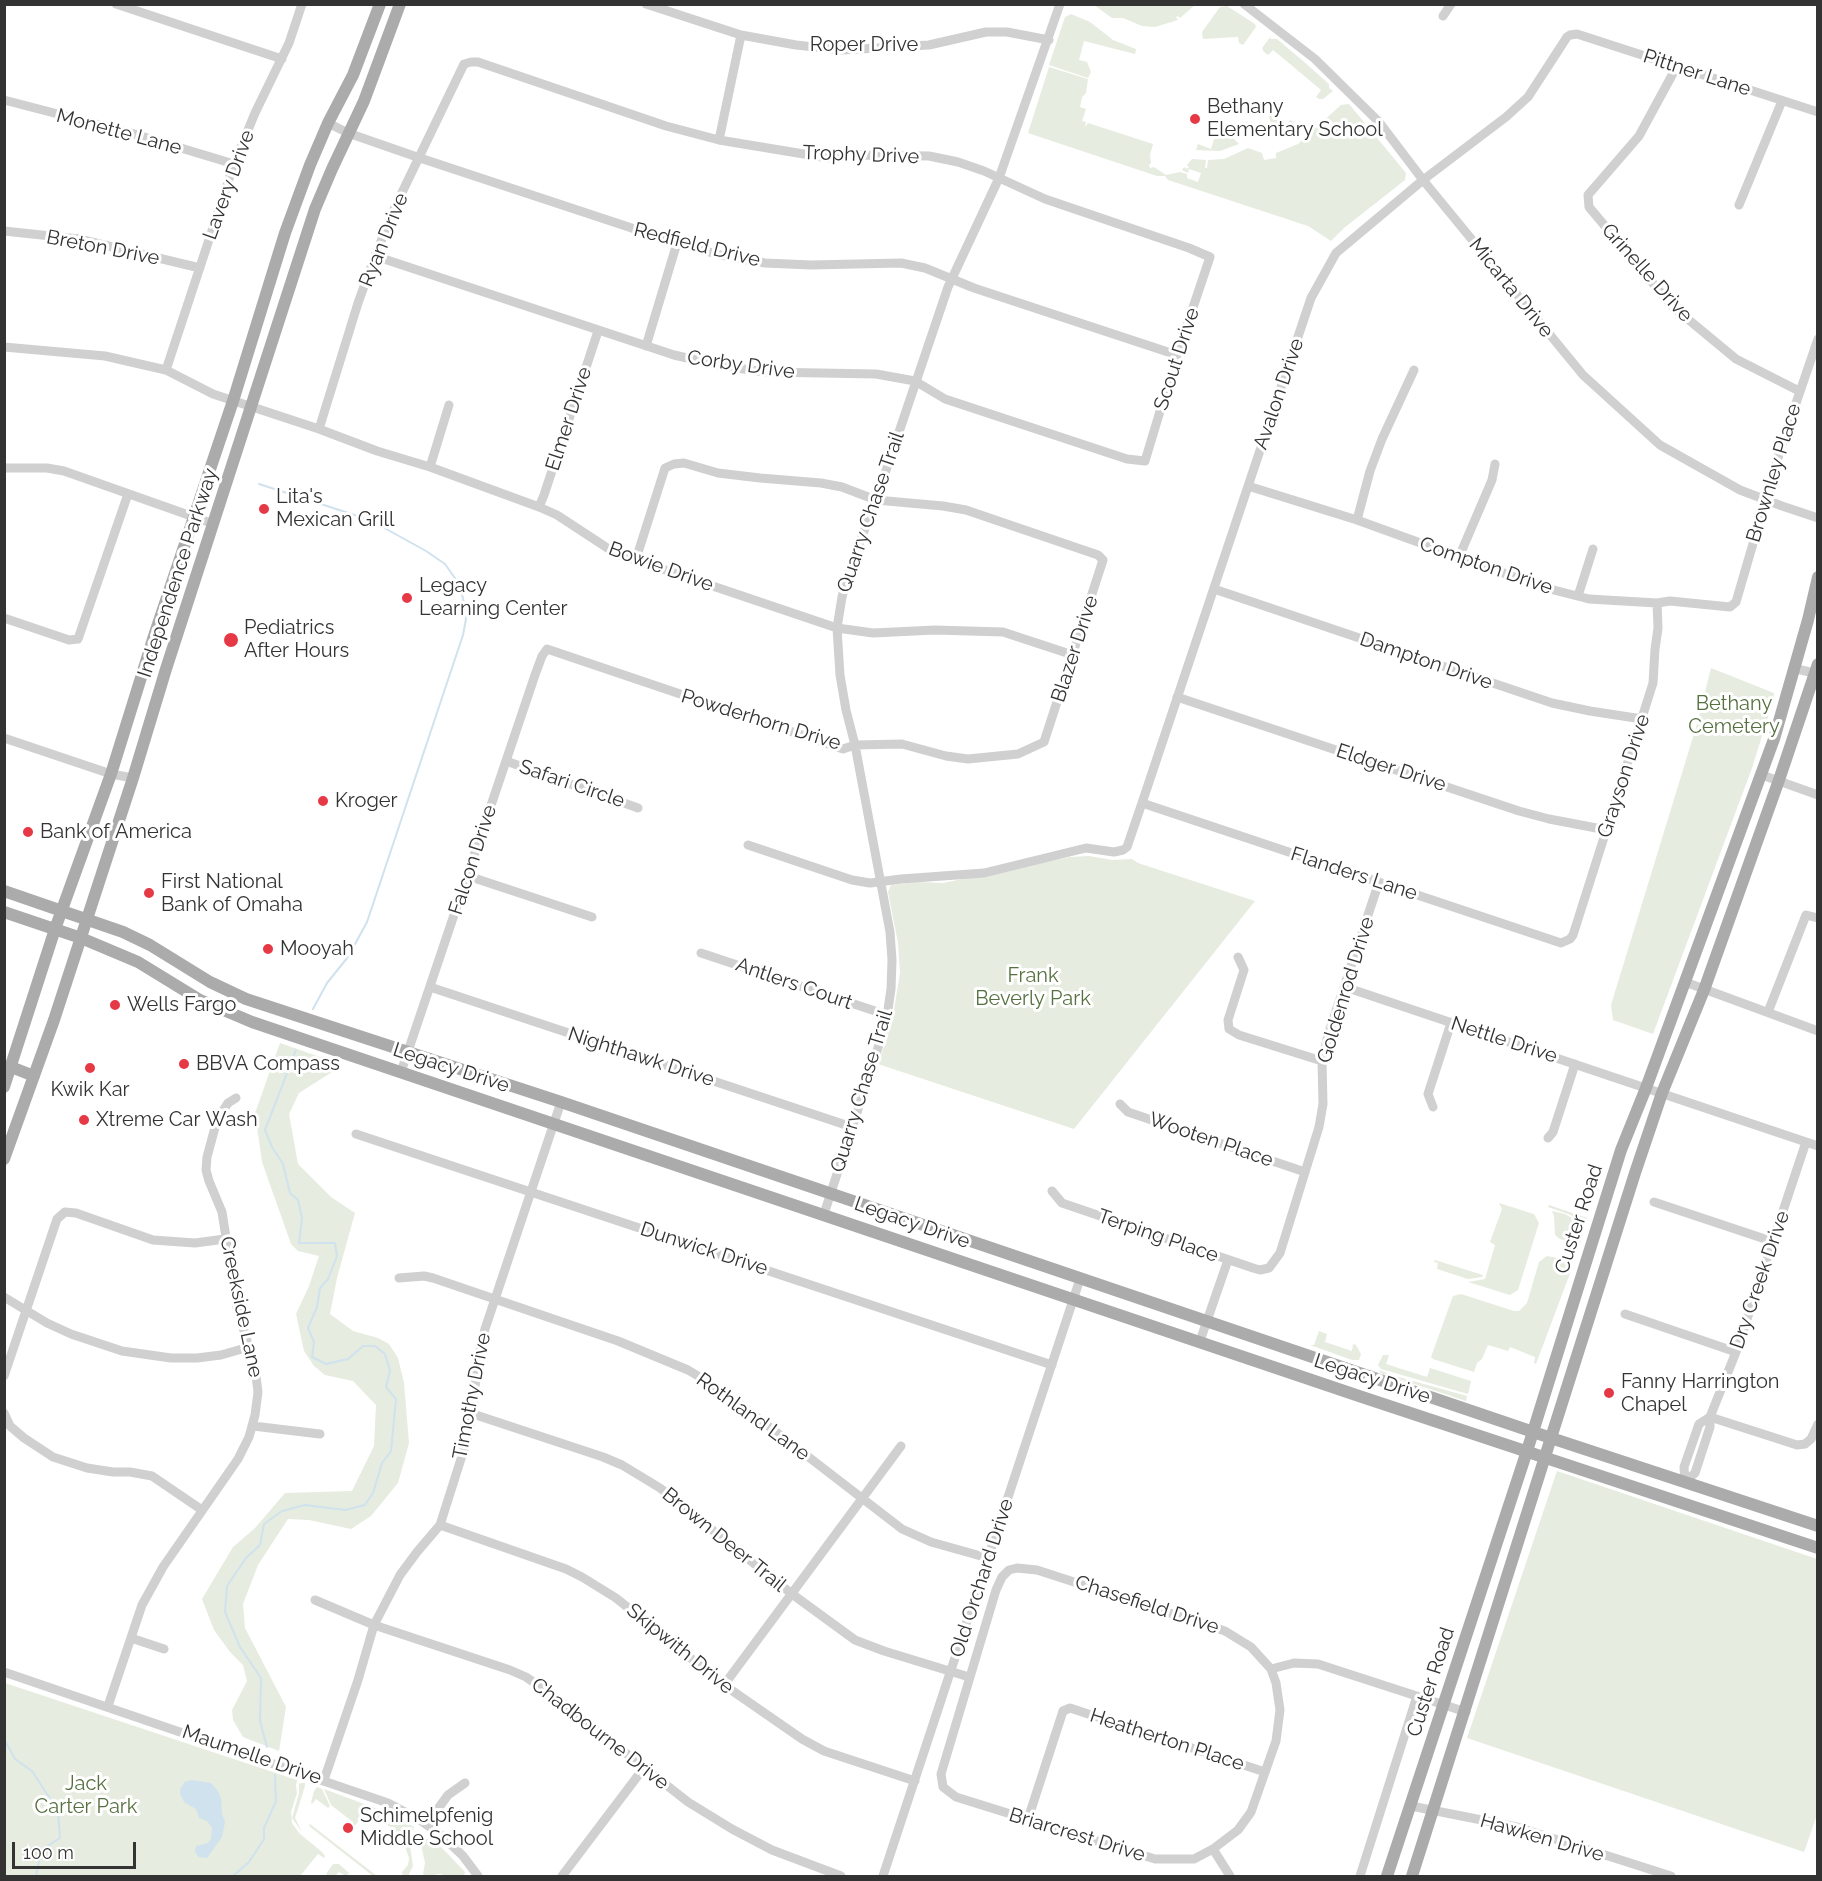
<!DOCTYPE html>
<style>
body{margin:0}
#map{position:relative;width:1822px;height:1881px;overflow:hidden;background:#fff;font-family:Raleway,sans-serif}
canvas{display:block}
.frame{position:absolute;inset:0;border:6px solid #333;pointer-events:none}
.scale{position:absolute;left:12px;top:1842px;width:124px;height:27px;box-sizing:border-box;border:3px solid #333;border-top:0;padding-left:8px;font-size:18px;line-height:21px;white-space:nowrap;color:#333;-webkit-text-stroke:4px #fff;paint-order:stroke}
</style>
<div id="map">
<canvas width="1822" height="1881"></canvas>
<div class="frame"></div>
<div class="scale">100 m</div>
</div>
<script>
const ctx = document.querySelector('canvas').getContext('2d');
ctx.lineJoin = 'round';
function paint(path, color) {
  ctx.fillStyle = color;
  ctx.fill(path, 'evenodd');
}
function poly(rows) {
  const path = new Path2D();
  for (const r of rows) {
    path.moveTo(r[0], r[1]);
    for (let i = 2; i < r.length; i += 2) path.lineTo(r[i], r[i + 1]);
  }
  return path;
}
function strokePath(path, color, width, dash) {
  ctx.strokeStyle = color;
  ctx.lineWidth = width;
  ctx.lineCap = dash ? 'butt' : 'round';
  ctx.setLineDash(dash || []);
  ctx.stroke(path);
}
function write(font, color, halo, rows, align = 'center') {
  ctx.font = font + ' Raleway,sans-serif';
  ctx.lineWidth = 6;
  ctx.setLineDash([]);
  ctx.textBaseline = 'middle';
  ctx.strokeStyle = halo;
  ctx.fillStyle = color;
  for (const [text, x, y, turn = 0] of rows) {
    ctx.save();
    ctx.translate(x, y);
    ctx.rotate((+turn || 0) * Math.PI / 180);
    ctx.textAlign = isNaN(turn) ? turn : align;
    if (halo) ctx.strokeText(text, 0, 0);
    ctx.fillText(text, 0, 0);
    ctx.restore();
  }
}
const green = poly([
 [1094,5,1195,5,1180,18,1178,16,1176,17,1178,20,1155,27,1142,26,1123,18,1112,18],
 [1227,6,1255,24,1256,27,1243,45,1239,43,1238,37,1203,39,1202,32,1220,7],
 [1071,14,1090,22,1113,40,1136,49,1135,54,1084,41,1079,60,1087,62,1091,72,1088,78,1049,65,1065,17],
 [1271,36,1270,39,1277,39,1303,61,1329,84,1329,88,1333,91,1323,99,1319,99,1316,97,1321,90,1290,64,1273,50,1268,55,1264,52,1262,48],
 [1049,67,1088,79,1086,93,1082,97,1080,107,1086,109,1082,121,1086,122,1085,127,1088,123,1153,144,1150,155,1151,163,1149,165,1150,168,1154,167,1166,175,1180,172,1187,174,1187,178,1198,182,1201,173,1189,169,1188,173,1182,170,1184,167,1187,169,1189,167,1187,165,1192,159,1206,160,1205,168,1207,168,1208,160,1224,159,1248,148,1262,153,1264,160,1276,158,1276,153,1298,144,1341,105,1349,104,1406,173,1405,180,1344,228,1331,241,1308,226,1168,180,1165,176,1157,176,1028,133],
 [1270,106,1274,106,1279,109,1276,116,1286,125,1290,120,1294,122,1294,127,1289,131,1282,132,1272,128,1267,109],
 [1219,124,1239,144,1220,151,1196,150,1198,144,1211,149],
 [1711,668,1774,693,1773,701,1752,768,1653,1034,1613,1020,1611,1005,1697,724],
 [1089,856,1112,860,1132,859,1138,863,1255,901,1074,1129,878,1064,892,1022,900,973,898,943,888,892,891,885,916,882,943,883,1070,857],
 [280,1043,343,1065,299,1093,289,1114,293,1136,298,1164,331,1197,355,1213,337,1278,330,1314,353,1331,378,1338,389,1344,398,1358,404,1383,409,1443,398,1483,371,1516,351,1529,309,1520,288,1519,258,1565,243,1604,245,1628,286,1707,279,1751,243,1737,233,1720,232,1710,247,1681,243,1665,230,1652,214,1630,202,1599,233,1547,255,1528,285,1493,352,1491,374,1446,376,1405,353,1381,325,1375,314,1366,304,1351,296,1314,309,1286,319,1256,298,1251,291,1244,262,1162,255,1113],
 [1499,1203,1534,1214,1539,1223,1518,1290,1510,1295,1468,1282,1485,1279,1495,1245,1490,1242,1502,1209],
 [1549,1205,1587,1218,1580,1244,1560,1239,1555,1235,1554,1216,1552,1211,1565,1214,1572,1218,1575,1226,1571,1237,1573,1238,1576,1223,1571,1215,1548,1207],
 [1547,1256,1557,1258,1559,1261,1568,1264,1572,1268,1536,1364,1534,1363,1535,1357,1510,1347,1508,1351,1488,1345,1482,1359,1477,1363,1474,1372,1433,1359,1431,1357,1453,1296,1461,1294,1514,1311,1519,1311,1527,1303,1539,1262],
 [1435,1260,1483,1275,1482,1277,1468,1279,1437,1269,1438,1263,1434,1262],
 [1319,1331,1327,1334,1325,1342,1352,1351,1353,1344,1356,1345,1361,1354,1359,1360,1352,1360,1310,1345,1314,1345],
 [1383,1355,1389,1355,1386,1364,1427,1377,1430,1368,1471,1381,1468,1394,1381,1369,1378,1365],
 [1379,1370,1395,1376,1467,1396,1466,1401,1381,1373],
 [1557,1471,1817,1559,1818,1812,1804,1852,1467,1738],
 [5,1683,297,1780,296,1785,297,1793,291,1812,292,1823,299,1833,322,1852,325,1856,324,1858,318,1854,300,1876,5,1876],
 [302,1783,305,1783,305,1786,295,1818,302,1832,292,1818,299,1793,299,1784],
 [317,1787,322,1789,330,1806,328,1808,316,1799,312,1804,311,1802,314,1791],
 [324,1789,391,1814,414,1827,413,1830,403,1845,401,1844,405,1838,378,1818,374,1823,367,1820,359,1821,350,1831,347,1831,353,1822,331,1805],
 [310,1824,328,1838,377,1876,373,1876,309,1826],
 [415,1830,410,1846,413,1866,408,1876,403,1876,402,1872,408,1865,409,1858,405,1847],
 [425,1839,432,1839,445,1851,465,1872,464,1876,448,1876,440,1874,425,1876,423,1874,425,1863,421,1844],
 [333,1864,339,1864,349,1873,346,1876,339,1872,335,1876,329,1876,326,1874]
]);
const water = poly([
 [191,1780,211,1783,218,1791,221,1799,222,1814,225,1822,222,1837,207,1858,199,1857,195,1852,196,1846,208,1843,211,1839,212,1828,207,1821,199,1818,196,1809,184,1802,180,1794,180,1789,185,1782]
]);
const stream = poly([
 [259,484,370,520,426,551,445,564,457,581,463,598,466,619,463,635,367,922,348,957,327,983,313,1009],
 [4,1739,15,1759,32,1771,58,1811,60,1838,41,1850,36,1876],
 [267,1747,260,1721,261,1678,240,1647,225,1612,227,1586,246,1558,260,1545,264,1524,282,1511,305,1505,345,1510,365,1505,373,1493,382,1463,391,1451,396,1399,386,1387,390,1371,385,1354,375,1346,363,1346,348,1359,326,1364,312,1357,314,1342,308,1328,317,1307,320,1288,328,1279,337,1256,335,1243,299,1243,302,1218,298,1200,290,1193,283,1164,272,1147,265,1130,296,1050],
 [233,1876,249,1862,264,1839,264,1828,276,1801,275,1775]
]);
const minor = poly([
 [116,4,282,59],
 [646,4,741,35,796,45,842,50,929,45,986,32,1007,32,1049,40],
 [1244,4,1315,59,1379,122,1423,180,1583,375,1660,445,1740,490,1782,506,1818,518],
 [1443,16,1451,4],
 [1677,66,1639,136,1588,195,1589,207,1672,306,1736,359,1799,391],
 [4,100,131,133,234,164],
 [328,123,348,133,417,157,677,243,720,255,765,263,811,265,901,263,925,268,974,288,1177,355],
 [719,140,741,35],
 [1739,205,1782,101],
 [4,231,79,239,200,268],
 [646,346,677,243],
 [4,347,105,356,166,370,213,394,319,429,377,451,430,467,539,507,557,515,615,553,837,628,873,633,935,630,1003,632,1073,655],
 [166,370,234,164,255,113,289,43,302,4],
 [319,429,358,303,375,256,395,207,464,64,471,62,478,62,666,126,719,140,828,158,860,155,929,156,958,162,984,171,1045,199,1189,248,1210,257,1177,355,1145,461,1127,459,945,399,915,381,876,374,765,372,722,366,674,355,375,256],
 [430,467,449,405],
 [4,468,47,468,64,471,214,524],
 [1248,486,1357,520,1542,587,1589,599,1657,603,1670,601,1730,607,1736,602,1782,444,1818,339],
 [539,507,544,495,598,331],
 [1357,520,1370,471,1382,439,1414,370],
 [1459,557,1492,480,1495,464],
 [1214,589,1552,703,1590,711,1642,719],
 [1578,596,1593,549],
 [4,618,69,640,78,639,128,494],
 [1793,668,1818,674],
 [1177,697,1519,811,1549,819,1607,830],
 [4,738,111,774,133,778],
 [506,761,638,808],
 [1762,775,1818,795],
 [1142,803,1561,943,1570,939,1573,935,1653,683,1655,649,1658,628,1657,603],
 [748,845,852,880,870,883,901,879,984,873,1086,848,1114,852,1123,850,1127,847,1142,803,1311,298,1336,253,1423,180,1506,117,1528,97,1567,37,1570,35,1577,34,1818,112],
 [468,876,592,917],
 [701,953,887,1015],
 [1238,957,1244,970,1228,1020,1229,1029,1239,1035,1322,1061],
 [1685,982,1818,1031],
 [430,987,852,1127],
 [1345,987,1818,1146],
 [1768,1012,1806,915,1818,918],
 [401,1072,535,675,542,656,547,649,843,749,855,745,902,744,946,756,968,759,1018,754,1044,742,1103,560,1098,555,966,510,943,506,876,500,842,487,821,483,760,478,718,473,684,463,674,464,665,468,636,559],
 [1120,1104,1128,1112,1305,1172],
 [1433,1107,1428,1094,1451,1023],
 [356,1134,1052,1365],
 [1548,1138,1553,1132,1575,1064],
 [1052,1191,1062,1203,1253,1268,1260,1270,1269,1268,1280,1253,1319,1127,1323,1104,1322,1061,1328,1035,1379,882],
 [1654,1202,1774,1242],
 [824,1214,886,1023,891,989,892,960,890,932,855,745,846,710,840,675,837,628,842,597,850,568,876,500,948,287,999,178,1060,4],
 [399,1278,424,1276,433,1278,618,1341,688,1370,708,1382,745,1408,902,1529,931,1542,988,1558],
 [4,1297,47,1323,71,1334,122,1351,171,1358,197,1358,221,1355,249,1347],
 [1625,1314,1736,1352],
 [1200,1341,1228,1260],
 [4,1376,57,1219,65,1212,76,1213,153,1240,195,1243,225,1239],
 [4,1413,10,1426,24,1438,53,1457,87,1468,113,1472,130,1472,152,1476,202,1510],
 [473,1414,603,1457,622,1465,660,1488,792,1594,855,1640,884,1651,969,1677],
 [1710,1417,1797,1445,1805,1444,1811,1439,1818,1424],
 [253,1426,320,1434],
 [1685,1482,1695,1473,1710,1427,1710,1417,1736,1352,1806,1142],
 [1685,1482,1684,1467,1699,1424,1710,1417],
 [440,1525,566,1569,582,1577,616,1598,724,1685,802,1739,824,1751,915,1781],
 [1017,1568,1037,1570,1225,1631,1251,1647,1271,1669,1276,1683,1280,1710,1276,1741,1251,1812,1238,1830,1213,1849,1194,1859,1155,1859,956,1797,943,1787,941,1774,996,1590,1002,1577,1009,1570,1017,1568],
 [315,1600,374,1625,510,1670,526,1677,552,1695,688,1802,732,1829,772,1850,841,1876],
 [131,1638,164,1649],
 [1271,1669,1294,1663,1318,1664,1466,1712],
 [4,1672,388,1803,420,1820,441,1835,463,1856,478,1876],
 [724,1685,901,1446],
 [108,1706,142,1605,163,1567,238,1459,249,1437,255,1415,258,1392,255,1368,237,1307,222,1212,209,1181,206,1170,207,1157,217,1120,228,1103,236,1098],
 [324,1780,358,1680,374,1625,400,1575,417,1552,440,1525,466,1443,473,1414,477,1363,485,1329,561,1102],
 [1411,1806,1517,1827,1671,1876],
 [1028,1819,1063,1711,1070,1708,1265,1772],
 [427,1824,448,1795,465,1783],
 [1213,1849,1230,1876],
 [562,1876,643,1769],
 [883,1876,1080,1279],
 [1360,1876,1417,1696]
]);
const major = poly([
 [4,891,123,932,150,945,210,982,246,999,561,1102,1551,1438,1818,1526],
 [4,912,81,938,138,962,200,1000,252,1022,1359,1396,1818,1548],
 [11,1067,34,1076],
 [4,1087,55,929,111,774,153,639,233,401,285,233,310,165,328,123,353,75,380,4],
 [4,1159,54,1020,133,778,166,669,315,209,332,169,364,101,400,4],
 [1387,1876,1527,1451,1621,1150,1646,1088,1774,739,1808,620,1818,577],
 [1412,1876,1635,1173,1662,1093,1704,990,1779,780,1818,664]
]);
const markers = [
 [1195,119,6,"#e63946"],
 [264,509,6,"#e63946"],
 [407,598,6,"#e63946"],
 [231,640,8,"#e63946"],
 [323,801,6,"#e63946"],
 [28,832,6,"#e63946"],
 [149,893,6,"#e63946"],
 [268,949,6,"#e63946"],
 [115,1005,6,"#e63946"],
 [184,1064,6,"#e63946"],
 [90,1068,6,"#e63946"],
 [84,1120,6,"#e63946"],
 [1609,1393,6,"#e63946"],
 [348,1828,6,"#e63946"]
];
const streetNames = [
 ["Roper Drive",864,45],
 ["Pittner Lane",1697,73,18],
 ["Monette Lane",119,132,15],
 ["Trophy Drive",861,155,2],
 ["Lavery Drive",229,185,-70],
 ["Ryan Drive",384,240,-68],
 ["Redfield Drive",697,245,14],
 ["Breton Drive",103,248,11],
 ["Grinelle Drive",1647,273,48],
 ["Micarta Drive",1511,288,51],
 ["Scout Drive",1177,359,-72],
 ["Corby Drive",741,365,8],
 ["Avalon Drive",1279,394,-71],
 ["Elmer Drive",569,419,-72],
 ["Brownley Place",1774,473,-73],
 ["Quarry Chase Trail",871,512,-71],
 ["Compton Drive",1486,566,19],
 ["Bowie Drive",661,567,20],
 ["Independence Parkway",178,573,-72],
 ["Blazer Drive",1075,649,-72],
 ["Dampton Drive",1426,661,19],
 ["Powderhorn Drive",761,720,17],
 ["Eldger Drive",1391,768,18],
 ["Grayson Drive",1624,776,-72],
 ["Safari Circle",572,784,19],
 ["Falcon Drive",473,860,-72],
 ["Flanders Lane",1354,874,18],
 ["Antlers Court",794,984,19],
 ["Goldenrod Drive",1346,990,-73],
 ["Nettle Drive",1504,1040,18],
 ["Nighthawk Drive",641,1057,18],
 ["Legacy Drive",451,1068,18],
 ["Quarry Chase Trail",862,1091,-73],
 ["Wooten Place",1211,1140,19],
 ["Custer Road",1579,1219,-72],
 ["Legacy Drive",912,1223,19],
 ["Terping Place",1158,1236,19],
 ["Dunwick Drive",704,1249,18],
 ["Dry Creek Drive",1760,1280,-71],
 ["Creekside Lane",241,1307,78],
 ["Legacy Drive",1372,1379,18],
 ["Timothy Drive",472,1396,-79],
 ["Rothland Lane",753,1417,36],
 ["Brown Deer Trail",724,1540,39],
 ["Old Orchard Drive",982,1578,-72],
 ["Chasefield Drive",1147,1605,18],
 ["Skipwith Drive",680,1649,39],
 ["Custer Road",1431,1682,-72],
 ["Chadbourne Drive",600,1734,38],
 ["Heatherton Place",1167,1740,18],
 ["Maumelle Drive",252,1755,19],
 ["Briarcrest Drive",1077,1835,17],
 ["Hawken Drive",1542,1838,16]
];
const poiNames = [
 ["Bethany",1207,107],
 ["Elementary School",1207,130],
 ["Lita's",276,497],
 ["Mexican Grill",276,520],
 ["Legacy",419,586],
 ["Learning Center",419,609],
 ["Pediatrics",244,628],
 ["After Hours",244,651],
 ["Kroger",335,801],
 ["Bank of America",40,832],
 ["First National",161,882],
 ["Bank of Omaha",161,905],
 ["Mooyah",280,949],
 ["Wells Fargo",127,1005],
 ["BBVA Compass",196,1064],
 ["Kwik Kar",90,1090,"center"],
 ["Xtreme Car Wash",96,1120],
 ["Fanny Harrington",1621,1382],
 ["Chapel",1621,1405],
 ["Schimelpfenig",360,1816],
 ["Middle School",360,1839]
];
const parkNames = [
 ["Bethany",1734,704],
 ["Cemetery",1734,727],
 ["Frank",1033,976],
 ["Beverly Park",1033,999],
 ["Jack",86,1784],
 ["Carter Park",86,1807]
];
paint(green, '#e6ecdf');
paint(water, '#cfe2ee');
strokePath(stream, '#cfe2ee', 2);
strokePath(minor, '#d0d0d0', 9);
strokePath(major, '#ababab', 12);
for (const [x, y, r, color] of markers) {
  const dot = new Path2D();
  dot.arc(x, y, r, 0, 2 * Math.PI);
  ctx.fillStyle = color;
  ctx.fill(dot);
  strokePath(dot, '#fff', 2);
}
write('20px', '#333', '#fff', streetNames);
write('20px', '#333', '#fff', poiNames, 'left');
write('20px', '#56703f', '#fff', parkNames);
</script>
